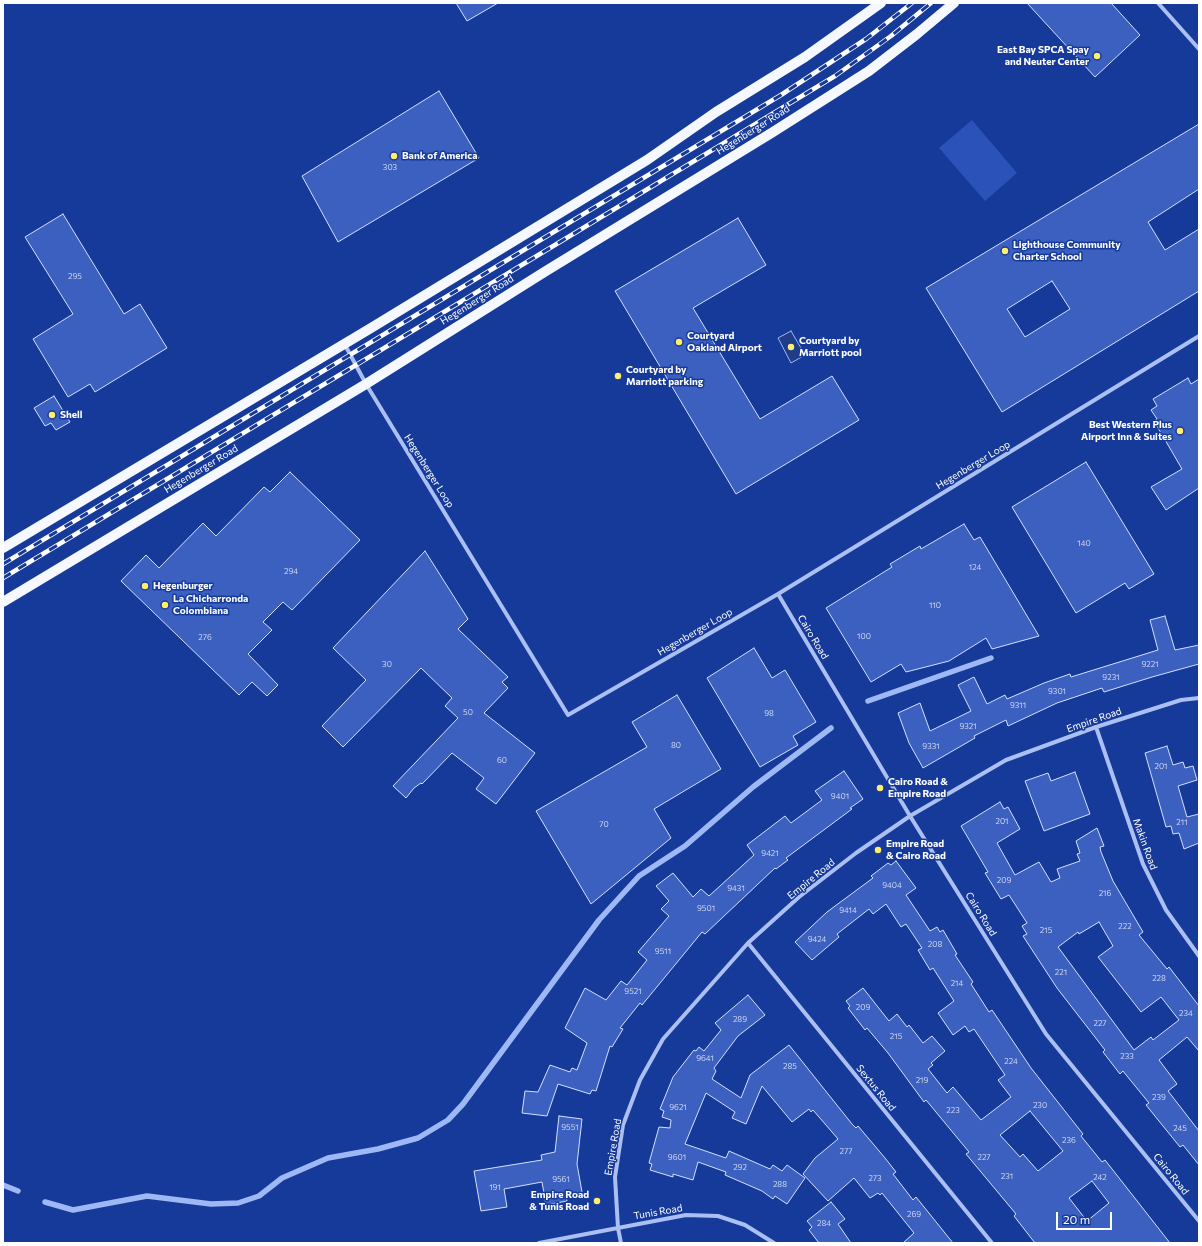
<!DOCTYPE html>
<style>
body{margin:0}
#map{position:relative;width:1202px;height:1246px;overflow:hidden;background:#163a9a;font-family:Commissioner,sans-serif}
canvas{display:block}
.frame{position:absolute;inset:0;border:4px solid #fff;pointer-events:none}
.scale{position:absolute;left:1056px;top:1212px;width:56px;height:18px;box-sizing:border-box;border:2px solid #fff;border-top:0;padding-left:5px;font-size:12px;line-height:14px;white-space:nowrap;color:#fff;-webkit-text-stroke:3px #163a9a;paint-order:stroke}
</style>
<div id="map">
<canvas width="1202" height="1246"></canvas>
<div class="frame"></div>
<div class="scale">20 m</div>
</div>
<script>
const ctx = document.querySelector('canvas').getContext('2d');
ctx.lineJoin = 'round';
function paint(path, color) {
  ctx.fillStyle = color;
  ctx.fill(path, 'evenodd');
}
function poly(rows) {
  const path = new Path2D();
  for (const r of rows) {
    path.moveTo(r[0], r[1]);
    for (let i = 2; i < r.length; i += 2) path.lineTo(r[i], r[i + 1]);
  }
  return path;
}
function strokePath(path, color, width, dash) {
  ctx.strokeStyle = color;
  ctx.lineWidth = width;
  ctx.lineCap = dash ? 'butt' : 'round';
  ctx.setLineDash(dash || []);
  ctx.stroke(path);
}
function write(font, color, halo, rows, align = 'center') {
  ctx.font = font + ' Commissioner,sans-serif';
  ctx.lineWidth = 3;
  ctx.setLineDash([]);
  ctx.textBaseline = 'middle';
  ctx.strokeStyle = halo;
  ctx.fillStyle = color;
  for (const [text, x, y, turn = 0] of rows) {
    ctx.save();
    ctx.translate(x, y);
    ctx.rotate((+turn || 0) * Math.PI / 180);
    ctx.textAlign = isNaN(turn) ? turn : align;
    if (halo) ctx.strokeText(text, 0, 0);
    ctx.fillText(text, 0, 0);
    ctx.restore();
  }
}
const green = poly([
 [972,120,1017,173,985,201,939,148]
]);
const water = poly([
 [791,331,805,355,791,363,778,338,791,331]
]);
const stream = poly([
 [868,701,991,658],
 [3,1185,18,1191],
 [45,1202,73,1210,147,1196,211,1204,238,1203,259,1196,282,1178,328,1158,378,1149,418,1138,448,1120,463,1104,599,920,639,876,685,846,753,787,831,728]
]);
const building = poly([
 [456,3,498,3,467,21,456,3],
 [1027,3,1111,3,1140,35,1095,77,1027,3],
 [439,91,479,158,338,242,302,176,439,91],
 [1199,124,1199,189,1148,222,1165,250,1199,229,1199,291,1002,412,926,288,1199,124],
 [1052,281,1070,309,1025,337,1007,309,1052,281],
 [63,214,124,314,140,304,167,348,95,392,90,384,68,397,33,339,73,314,25,237,63,214],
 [738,218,766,265,693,308,760,419,832,376,859,420,736,494,615,291,738,218],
 [1188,378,1191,384,1199,379,1199,488,1166,510,1151,487,1182,469,1154,421,1157,419,1151,410,1157,406,1153,399,1188,378],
 [54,396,70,422,56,430,51,423,45,426,34,408,54,396],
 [1086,462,1154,574,1129,589,1125,583,1076,613,1012,507,1086,462],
 [290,472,360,540,292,610,283,602,263,622,272,630,248,654,278,685,267,696,252,682,239,695,121,581,146,555,159,568,203,523,216,536,264,487,270,492,290,472],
 [964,524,974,540,980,537,1039,636,992,649,986,638,949,661,906,672,901,664,871,682,826,608,892,567,890,564,920,546,921,549,964,524],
 [425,551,468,619,458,629,508,677,502,682,508,688,484,713,535,753,496,804,476,789,484,778,452,753,422,784,421,783,414,788,406,798,393,786,458,718,445,706,452,698,421,668,343,747,322,726,366,680,333,648,425,551],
 [1165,616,1175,650,1199,645,1199,664,1152,677,1104,692,1102,688,1057,703,1008,726,1006,720,974,736,975,738,923,768,909,743,898,713,920,703,930,731,971,711,958,685,974,677,987,704,1005,695,1007,699,1044,683,1070,674,1071,677,1158,650,1150,620,1165,616],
 [754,648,772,678,785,670,816,722,793,736,798,745,760,767,707,678,754,648],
 [677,695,721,769,654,809,671,838,591,904,536,811,647,747,632,722,677,695],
 [1167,746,1173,765,1183,762,1185,768,1193,766,1197,780,1178,786,1187,817,1199,814,1199,843,1184,849,1179,833,1173,834,1171,826,1166,827,1145,753,1167,746],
 [844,771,863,799,850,808,852,809,786,858,788,860,776,869,775,868,705,934,702,932,642,1005,640,1003,620,1028,623,1029,612,1047,610,1046,596,1091,592,1090,590,1094,558,1084,547,1116,522,1113,525,1091,538,1092,550,1065,570,1072,572,1068,577,1070,587,1043,565,1028,585,988,606,1000,621,981,627,985,647,960,638,952,669,916,661,909,669,901,656,886,673,873,693,897,701,889,709,896,754,855,747,845,785,816,791,823,822,800,815,791,844,771],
 [1075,772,1090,814,1044,831,1025,781,1048,773,1051,781,1075,772],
 [1000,802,1004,809,1008,807,1020,829,997,843,1015,875,1039,862,1051,882,1060,878,1057,869,1080,861,1077,854,1080,853,1076,841,1097,828,1104,846,1100,847,1101,852,1113,881,1143,932,1139,935,1167,969,1169,967,1199,1006,1199,1051,1187,1037,1159,1060,1177,1084,1168,1091,1199,1131,1199,1165,1183,1145,1180,1147,1146,1105,1149,1103,1127,1076,1123,1071,1120,1074,1103,1052,1105,1050,1057,988,1023,936,1027,934,1022,926,1027,923,1009,895,1001,899,985,873,988,872,961,826,1000,802],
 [1099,922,1113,946,1098,957,1141,1012,1161,997,1179,1020,1153,1040,1151,1037,1134,1050,1058,947,1078,932,1079,934,1099,922],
 [896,861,916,888,906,895,930,931,937,927,940,932,943,930,957,954,955,955,973,982,971,984,989,1012,992,1010,1031,1068,1083,1134,1081,1136,1102,1162,1105,1160,1170,1243,1035,1243,1014,1216,1016,1214,966,1154,969,1152,926,1100,924,1102,888,1053,867,1028,865,1030,848,1008,850,1006,846,1001,863,988,889,1021,897,1014,907,1027,909,1025,923,1043,932,1036,945,1051,931,1063,933,1065,928,1069,947,1093,953,1087,981,1120,1011,1097,998,1080,1005,1075,974,1029,969,1032,965,1026,953,1035,938,1013,954,1001,933,968,930,970,918,950,922,948,906,924,901,927,886,904,873,914,869,909,837,934,839,937,812,960,795,942,827,912,873,878,871,876,888,863,891,865,896,861],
 [1030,1111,1063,1151,1038,1171,1023,1154,1020,1157,1000,1135,1030,1111],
 [1092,1181,1109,1203,1087,1221,1069,1198,1092,1181],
 [748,995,765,1015,738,1036,714,1068,716,1071,712,1079,741,1098,750,1075,789,1045,852,1124,856,1128,858,1126,885,1158,896,1172,893,1174,913,1200,916,1197,953,1243,903,1243,914,1233,882,1193,880,1195,878,1193,870,1198,854,1178,828,1201,803,1174,815,1158,838,1139,813,1110,811,1112,809,1109,792,1122,762,1086,746,1124,732,1118,735,1112,706,1093,685,1144,726,1158,729,1151,770,1169,773,1165,782,1171,787,1165,805,1178,787,1204,775,1196,773,1199,762,1191,725,1175,726,1172,698,1162,693,1180,673,1174,673,1177,650,1170,652,1164,649,1163,659,1127,670,1128,671,1120,662,1117,664,1111,660,1109,673,1077,694,1050,696,1051,699,1047,704,1051,721,1030,715,1023,748,995],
 [559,1116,582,1119,577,1164,582,1192,566,1195,567,1201,546,1205,542,1182,504,1189,507,1207,481,1211,474,1171,542,1160,541,1155,555,1152,559,1116],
 [831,1202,845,1219,838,1224,851,1243,819,1243,809,1230,812,1227,807,1221,831,1202]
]);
const street = poly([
 [1158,3,1199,49],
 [345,345,366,384,568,715,778,594,1199,336],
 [778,594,910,816,1046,1034,1199,1221],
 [1096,727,1143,864,1166,910,1199,956],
 [748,943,992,1243],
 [539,1243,686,1215,718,1216,745,1225,774,1243],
 [621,1243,618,1228,615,1177,623,1125,640,1080,663,1039,748,943,799,897,856,853,910,816,1006,760,1096,727,1181,700,1199,698]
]);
const primary = poly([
 [3,548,371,328,647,160,716,112,805,57,881,3],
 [3,602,366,384,546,271,773,132,869,71,917,34,954,3]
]);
const rail = poly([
 [3,564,781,95,866,39,912,3],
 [3,578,835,76,891,36,931,3]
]);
const markers = [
 [1097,56,4,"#ffed6c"],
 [394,156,4,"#ffed6c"],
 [1005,251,4,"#ffed6c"],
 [679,342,4,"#ffed6c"],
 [791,347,4,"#ffed6c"],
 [618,376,4,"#ffed6c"],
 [52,415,4,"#ffed6c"],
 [1180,431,4,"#ffed6c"],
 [145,586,4,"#ffed6c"],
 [165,605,4,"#ffed6c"],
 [880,788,4,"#ffed6c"],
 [878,850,4,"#ffed6c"],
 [597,1201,4,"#ffed6c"]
];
const numberNames = [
 ["303",390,167],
 ["295",75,276],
 ["140",1084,543],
 ["124",975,567],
 ["294",291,571],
 ["110",935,605],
 ["100",864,636],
 ["276",205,637],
 ["30",387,664],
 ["9221",1150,664],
 ["9231",1111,677],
 ["9301",1057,691],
 ["9311",1018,705],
 ["50",468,712],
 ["98",769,713],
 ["9321",968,726],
 ["80",676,745],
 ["9331",931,746],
 ["60",502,760],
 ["201",1161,766],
 ["9401",840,796],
 ["201",1002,821],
 ["211",1182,822],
 ["70",604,824],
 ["9421",770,853],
 ["209",1004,880],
 ["9404",892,885],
 ["9431",736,888],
 ["216",1105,893],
 ["9501",706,908],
 ["9414",848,910],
 ["222",1125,926],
 ["215",1046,930],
 ["9424",817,939],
 ["208",935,944],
 ["9511",663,951],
 ["221",1061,972],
 ["228",1159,978],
 ["214",957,983],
 ["9521",633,991],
 ["209",863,1007],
 ["234",1186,1013],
 ["289",740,1019],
 ["227",1100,1023],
 ["215",896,1036],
 ["233",1127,1056],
 ["9641",705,1058],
 ["224",1011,1061],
 ["285",790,1066],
 ["219",922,1080],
 ["239",1159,1097],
 ["230",1040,1105],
 ["9621",678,1107],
 ["223",953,1110],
 ["9551",570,1127],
 ["245",1180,1128],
 ["236",1069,1140],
 ["277",846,1151],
 ["9601",677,1157],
 ["227",984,1157],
 ["292",740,1167],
 ["231",1007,1176],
 ["242",1100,1177],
 ["273",875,1178],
 ["9561",561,1179],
 ["288",780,1184],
 ["191",495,1187],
 ["269",914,1214],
 ["284",824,1223]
];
const poiNames = [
 ["East Bay SPCA Spay",1089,50,"right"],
 ["and Neuter Center",1089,62,"right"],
 ["Bank of America",402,156],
 ["Lighthouse Community",1013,245],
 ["Charter School",1013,257],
 ["Courtyard",687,336],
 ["Oakland Airport",687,348],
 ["Courtyard by",799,341],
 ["Marriott pool",799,353],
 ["Courtyard by",626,370],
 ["Marriott parking",626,382],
 ["Shell",60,415],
 ["Best Western Plus",1172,425,"right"],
 ["Airport Inn & Suites",1172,437,"right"],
 ["Hegenburger",153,586],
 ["La Chicharronda",173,599],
 ["Colombiana",173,611],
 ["Cairo Road &",888,782],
 ["Empire Road",888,794],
 ["Empire Road",886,844],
 ["& Cairo Road",886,856],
 ["Empire Road",589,1195,"right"],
 ["& Tunis Road",589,1207,"right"]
];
const streetNames = [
 ["Hegenberger Road",753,130,-32],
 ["Hegenberger Road",477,300,-32],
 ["Hegenberger Loop",973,465,-31],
 ["Hegenberger Road",201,469,-31],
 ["Hegenberger Loop",429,471,58],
 ["Hegenberger Loop",695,632,-30],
 ["Cairo Road",813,637,59],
 ["Empire Road",1094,720,-19],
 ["Makin Road",1145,844,70],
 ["Empire Road",811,879,-39],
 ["Cairo Road",981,914,58],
 ["Sextus Road",876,1088,51],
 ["Empire Road",613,1147,-80],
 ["Cairo Road",1171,1174,51],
 ["Tunis Road",658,1212,-10]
];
paint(green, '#2a52b8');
paint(water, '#223d87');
strokePath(water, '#9eb8f5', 1);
strokePath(stream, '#9eb8f5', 5.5);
paint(building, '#3b60c0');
strokePath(building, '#d3dffc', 1);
strokePath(street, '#abbff2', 4);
strokePath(primary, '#f6f8ff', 10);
strokePath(rail, '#fff', 4.5);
strokePath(rail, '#163a9a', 3, [9]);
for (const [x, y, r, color] of markers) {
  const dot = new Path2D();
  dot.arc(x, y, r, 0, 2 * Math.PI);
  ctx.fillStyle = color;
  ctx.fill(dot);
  strokePath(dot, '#163a9a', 1.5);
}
write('8px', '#ced7ef', null, numberNames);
write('bold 10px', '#fff', '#163a9a', poiNames, 'left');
write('10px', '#fff', '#163a9a', streetNames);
</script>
